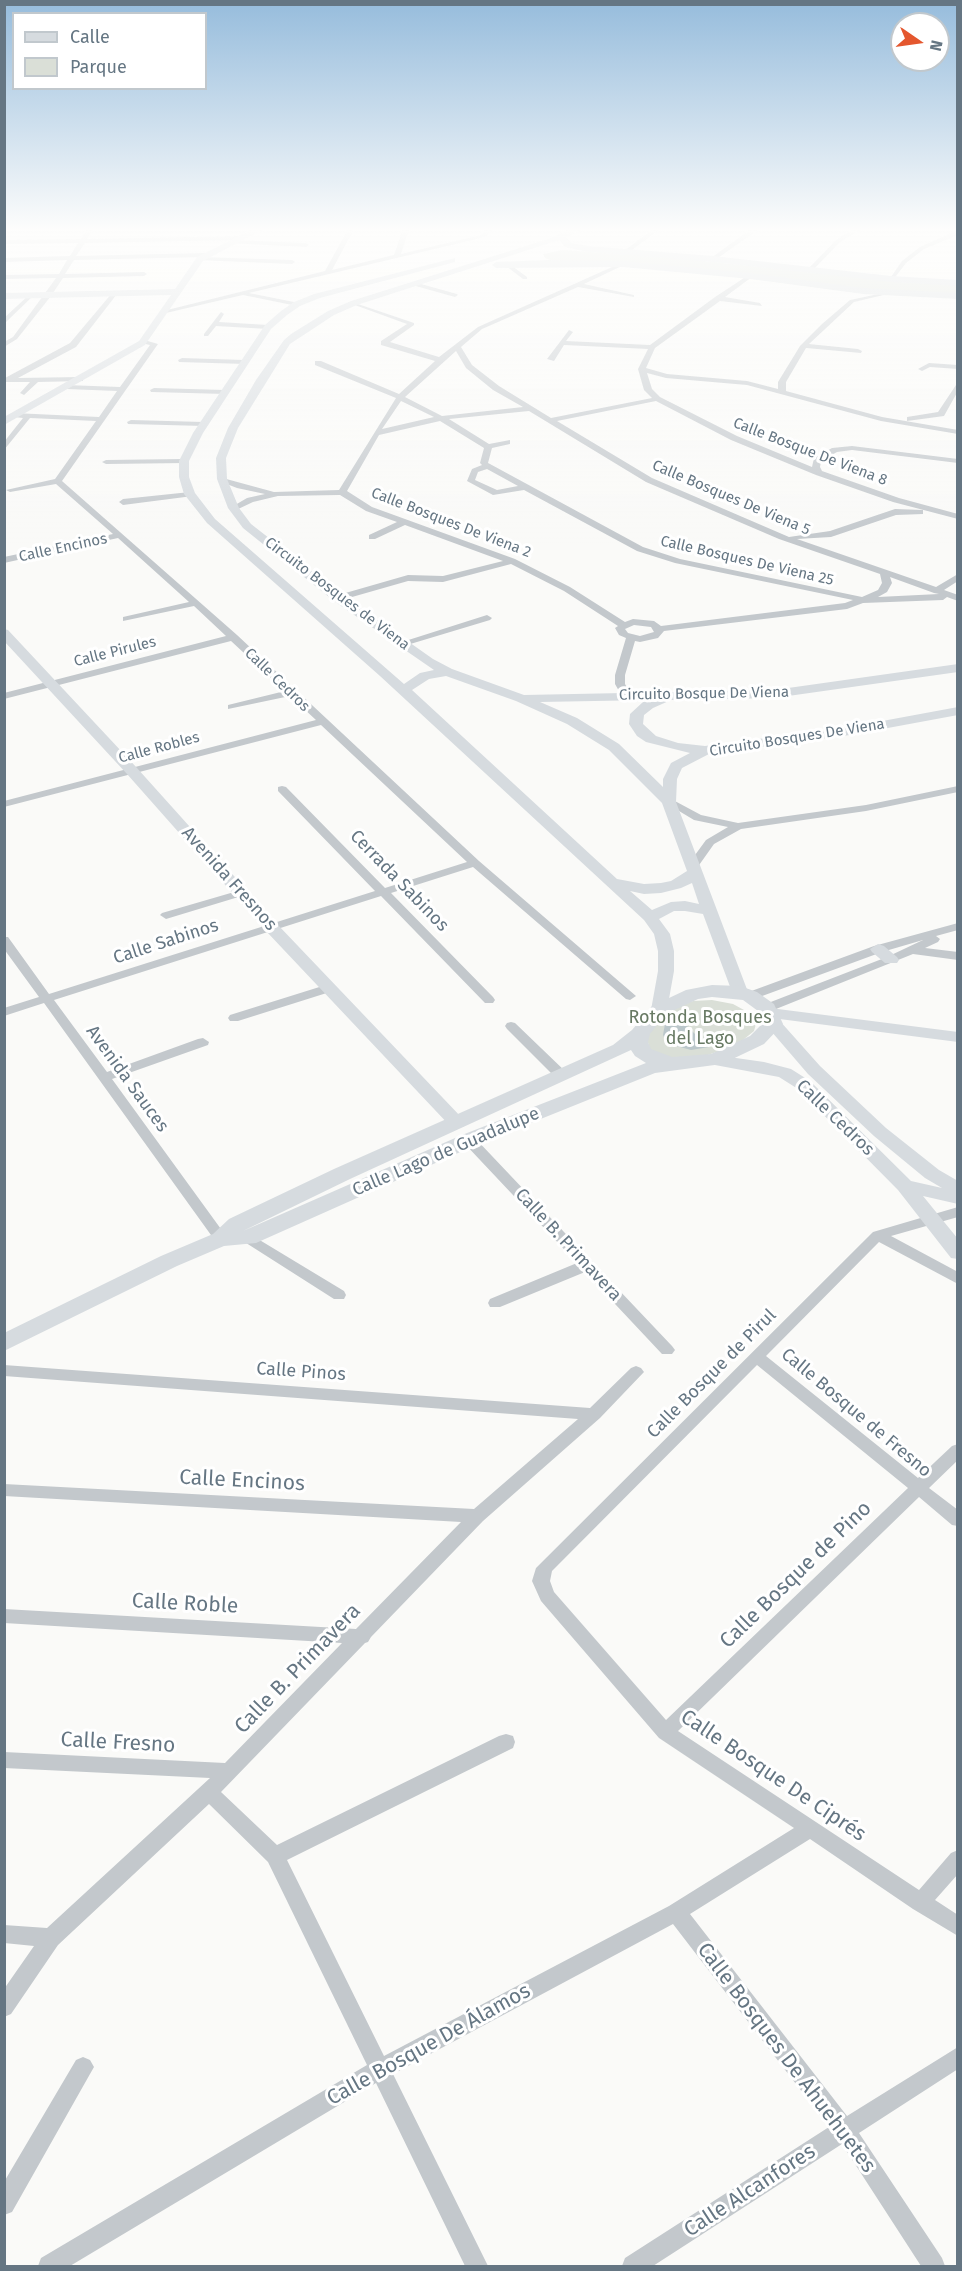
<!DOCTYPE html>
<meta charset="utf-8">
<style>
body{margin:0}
#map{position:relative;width:962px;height:2271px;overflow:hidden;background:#fafaf8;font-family:"Fira Sans",sans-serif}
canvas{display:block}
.frame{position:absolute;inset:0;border:6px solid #657683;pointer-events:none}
.legend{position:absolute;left:12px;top:12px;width:195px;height:78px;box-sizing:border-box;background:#fff;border:2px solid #c1c8cd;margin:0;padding:8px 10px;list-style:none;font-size:18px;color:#657683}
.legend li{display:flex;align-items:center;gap:12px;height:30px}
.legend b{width:30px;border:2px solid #c1c8cd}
.north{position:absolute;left:890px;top:12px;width:60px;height:60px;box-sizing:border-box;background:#fff;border:2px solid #c1c8cd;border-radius:50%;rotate:103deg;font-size:16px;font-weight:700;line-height:24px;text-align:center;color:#657683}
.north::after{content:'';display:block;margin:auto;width:21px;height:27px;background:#e4572e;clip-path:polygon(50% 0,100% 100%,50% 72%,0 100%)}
</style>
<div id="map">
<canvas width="962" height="2271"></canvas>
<div class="frame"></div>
<ul class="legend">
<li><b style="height:8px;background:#d6dbdf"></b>Calle</li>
<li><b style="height:16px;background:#dadfd7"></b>Parque</li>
</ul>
<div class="north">N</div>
</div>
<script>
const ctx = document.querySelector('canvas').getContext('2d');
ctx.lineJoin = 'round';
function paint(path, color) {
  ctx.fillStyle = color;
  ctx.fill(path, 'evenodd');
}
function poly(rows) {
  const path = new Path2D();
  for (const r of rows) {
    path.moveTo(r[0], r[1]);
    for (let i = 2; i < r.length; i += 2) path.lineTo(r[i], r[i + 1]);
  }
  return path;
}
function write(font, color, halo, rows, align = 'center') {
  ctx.font = font + ' "Fira Sans",sans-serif';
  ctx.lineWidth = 6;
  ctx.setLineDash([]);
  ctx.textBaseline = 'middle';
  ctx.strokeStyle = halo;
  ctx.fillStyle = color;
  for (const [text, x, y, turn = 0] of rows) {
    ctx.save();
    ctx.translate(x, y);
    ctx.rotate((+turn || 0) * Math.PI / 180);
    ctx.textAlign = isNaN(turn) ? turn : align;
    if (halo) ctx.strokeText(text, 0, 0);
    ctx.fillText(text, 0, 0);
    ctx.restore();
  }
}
const green = poly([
 [563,250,686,259,900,282,957,285,957,294,860,291,801,282,550,260,545,258,543,254],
 [712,1000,733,1004,744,1010,756,1024,754,1031,737,1045,705,1056,669,1058,651,1053,645,1032,652,1022,676,1008,693,1001]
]);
const water = poly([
 [678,1017,695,1034,709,1047,691,1050,673,1045,666,1041,663,1035,665,1024]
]);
const street = poly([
 [87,229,93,229,87,239,239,236,242,238,239,240,85,243,76,256,205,253,208,255,205,257,74,260,65,274,144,272,147,274,144,276,63,278,51,296,17,339,4,347,4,342,13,337,56,278,4,279,4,275,59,274,67,260,4,262,4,258,70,256,78,243,4,244,4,240,81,239,87,229],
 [348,229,354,229,332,270,394,255,403,229,409,229,401,254,481,235,486,229,493,229,485,237,249,293,299,303,297,306,243,295,166,313,163,311,325,271,348,229],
 [653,229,660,229,628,253,624,253,624,251,653,229],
 [751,229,759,229,715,260,711,260,711,258,751,229],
 [854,229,862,229,840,242,812,271,808,271,808,269,836,240,854,229],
 [958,230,958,235,924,249,906,263,893,280,889,280,902,261,920,247,958,230],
 [231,240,306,243,309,245,306,247,229,243,231,240],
 [200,257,292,260,295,262,292,264,198,260,200,257],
 [508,263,527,277,527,279,523,279,506,266,508,263],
 [621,263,626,264,584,284,634,295,634,297,578,287,482,329,461,347,472,365,499,386,551,418,652,398,644,390,638,369,648,349,564,345,554,361,547,359,569,330,573,332,566,341,650,345,715,297,750,274,752,277,725,297,760,303,762,306,720,301,655,348,646,368,667,374,747,381,778,389,778,382,800,346,822,324,850,300,888,292,888,294,854,302,809,344,858,349,862,351,861,353,806,348,786,382,786,391,882,417,958,430,958,434,881,421,747,385,666,378,647,373,652,389,660,397,737,436,812,467,814,458,832,448,852,446,958,459,958,463,852,450,837,452,821,461,820,467,822,471,899,498,958,514,958,519,893,502,816,475,731,440,656,401,557,421,652,478,789,537,830,531,895,509,923,510,923,514,896,515,831,537,797,539,936,587,958,574,958,581,944,590,958,595,958,601,947,597,943,600,863,603,847,609,664,631,658,638,640,642,635,641,625,675,625,684,632,696,627,699,623,698,615,684,615,675,626,638,619,635,615,628,618,626,564,591,511,564,443,582,408,581,338,601,333,598,335,596,408,575,443,576,503,561,405,525,375,539,369,539,369,535,397,522,366,511,340,495,278,496,253,502,234,511,230,508,247,498,265,494,237,488,219,481,219,477,274,492,339,490,396,398,315,365,315,361,321,361,399,394,435,361,381,345,381,341,407,324,352,304,352,302,414,323,414,325,390,342,439,357,478,327,621,263],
 [456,351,466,368,493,390,523,407,442,416,405,397,456,351],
 [401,401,434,417,382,429,401,401],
 [529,411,646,482,779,539,880,574,882,583,878,590,862,597,680,559,643,547,490,464,488,463,492,448,510,444,510,440,489,444,449,419,529,411],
 [440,421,484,448,480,463,482,465,472,469,467,481,493,495,524,490,637,551,675,563,853,600,845,603,661,626,654,621,633,619,625,622,570,587,515,559,372,507,347,491,379,435,440,421],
 [487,469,518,486,497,490,475,480,478,472,487,469],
 [890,577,934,593,939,594,878,597,887,592,892,583,890,577],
 [634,625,651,627,654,632,640,636,628,633,625,629,634,625],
 [414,282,457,294,458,295,455,297,412,285,414,282],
 [112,293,117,294,76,347,18,378,80,377,83,377,83,381,38,382,24,395,20,393,30,382,5,382,5,378,70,343,112,293],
 [30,294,32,297,4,324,4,318,30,294],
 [221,312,224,314,219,322,268,325,271,327,268,329,216,326,208,336,204,336,204,334,221,312],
 [141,339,158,344,62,481,237,635,479,861,636,996,630,1000,626,999,473,867,391,893,493,997,495,1000,493,1003,485,1003,381,896,54,1000,107,1072,198,1039,203,1038,209,1042,208,1045,112,1079,226,1236,228,1239,226,1242,221,1244,216,1242,44,1003,4,1016,4,1008,39,997,4,949,4,937,8,937,49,994,375,891,278,791,278,787,282,786,286,787,385,888,467,862,321,725,4,807,4,801,316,720,290,696,228,709,228,705,285,691,231,641,4,699,4,693,226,636,194,606,123,621,123,617,189,602,118,538,4,563,4,557,113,534,56,484,10,492,6,490,55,479,96,421,30,418,4,450,4,442,23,418,14,417,14,413,99,417,117,391,66,389,62,387,66,385,120,387,150,345,141,343,141,339],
 [182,358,245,360,249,362,245,364,179,362,178,360,182,358],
 [929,363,958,365,958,369,930,367,922,371,918,369,929,363],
 [958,382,958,391,944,416,907,421,907,417,938,412,958,382],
 [154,388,225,390,229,392,225,394,151,392,150,390,154,388],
 [131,420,204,422,208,424,204,426,128,424,127,422,131,420],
 [184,459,187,459,187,463,106,464,102,462,106,460,184,459],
 [190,492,193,492,193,496,123,505,119,502,123,499,190,492],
 [487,615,492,618,490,620,407,645,399,643,487,615],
 [958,786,958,792,866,811,741,829,714,844,697,868,693,869,687,866,706,840,728,827,694,820,664,802,665,800,673,800,701,815,738,823,866,805,958,786],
 [241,890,245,891,247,893,245,895,166,919,160,915,162,913,241,890],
 [958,923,958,930,936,936,940,939,938,942,925,948,958,952,958,960,913,954,771,1011,763,1011,761,1008,763,1005,887,957,923,940,882,952,754,999,750,1000,744,996,746,993,874,946,958,923],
 [329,984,335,988,333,991,238,1021,230,1021,228,1018,230,1015,329,984],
 [511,1022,515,1023,567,1073,569,1076,567,1079,557,1079,507,1029,505,1026,507,1023,511,1022],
 [469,1136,474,1137,672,1346,675,1350,672,1354,662,1354,585,1272,500,1307,490,1307,488,1303,490,1299,577,1263,464,1143,462,1140,469,1136],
 [958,1207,958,1217,891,1236,958,1272,958,1284,879,1242,766,1356,918,1478,952,1446,958,1444,958,1460,929,1488,958,1510,958,1526,952,1525,919,1497,678,1731,919,1890,951,1853,958,1850,958,1874,935,1900,958,1915,958,1936,913,1909,810,1839,690,1914,847,2116,958,2047,958,2069,859,2133,942,2258,945,2266,921,2266,842,2144,653,2266,622,2266,625,2258,829,2127,673,1924,393,2074,488,2266,465,2266,376,2083,70,2266,38,2266,41,2258,367,2065,268,1862,209,1804,58,1945,11,2014,4,2017,4,1989,34,1946,4,1943,4,1925,47,1928,210,1778,4,1768,4,1752,225,1763,342,1643,4,1623,4,1609,356,1629,461,1522,4,1496,4,1484,474,1509,578,1419,4,1376,4,1365,590,1408,631,1368,636,1366,641,1368,644,1372,600,1418,483,1521,371,1637,368,1642,365,1643,221,1792,277,1845,499,1736,506,1734,513,1736,515,1742,513,1748,287,1860,384,2056,669,1906,794,1828,659,1738,541,1601,532,1581,536,1568,873,1232,958,1207],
 [757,1365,908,1488,666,1720,554,1592,550,1581,552,1571,757,1365],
 [248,1233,344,1291,346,1295,344,1299,334,1299,243,1241,241,1238,243,1235,248,1233],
 [83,2057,90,2060,94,2067,90,2074,12,2212,4,2215,4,2182,76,2060,83,2057]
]);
const secondary = poly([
 [253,229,264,229,203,261,145,345,4,425,4,417,139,341,171,295,4,299,4,293,175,289,197,257,253,229],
 [570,229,582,229,566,237,571,243,588,246,713,256,891,276,958,280,958,286,891,282,713,262,588,252,565,247,559,240,357,305,334,315,290,344,238,428,226,458,227,479,239,508,251,524,342,595,433,659,452,669,524,695,774,690,958,664,958,672,774,698,671,700,653,708,644,715,643,724,656,736,678,743,705,746,850,727,958,707,958,715,850,735,709,754,682,768,677,779,676,802,748,992,740,997,732,992,703,914,685,911,674,911,659,919,670,934,674,951,674,971,667,1010,659,1015,651,1010,658,971,658,951,654,934,644,920,380,676,207,523,184,494,179,477,179,461,193,433,265,325,281,311,294,302,314,294,455,258,455,262,320,298,300,306,287,315,271,329,203,433,189,461,189,477,195,493,215,519,404,684,420,673,434,670,334,601,243,528,228,508,217,479,216,458,228,428,256,380,284,340,291,334,328,311,351,301,548,239,570,229],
 [446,676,516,701,567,724,609,750,662,803,687,871,671,881,661,883,644,884,617,879,412,690,429,679,446,676],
 [649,700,643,702,630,714,629,724,637,736,646,742,690,753,671,763,663,779,663,787,619,744,577,718,540,702,649,700],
 [692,883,699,904,685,901,671,902,652,910,630,891,644,894,661,893,681,888,692,883],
 [549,260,623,261,750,273,863,288,958,293,958,299,863,294,750,279,623,267,496,268,492,265,496,262,549,260],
 [4,629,8,630,137,768,278,925,463,1119,466,1123,463,1127,451,1127,266,931,127,774,4,641,4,629],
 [878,944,884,946,897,957,899,960,897,963,885,963,872,952,870,949,878,944],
 [770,1008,958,1032,958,1042,764,1017,762,1013,770,1008],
 [773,1019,779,1020,820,1066,886,1128,939,1170,958,1181,958,1204,923,1196,958,1239,958,1259,951,1258,898,1190,798,1089,779,1077,715,1065,709,1064,706,1060,709,1056,715,1055,764,1062,791,1069,810,1081,911,1181,942,1188,925,1178,874,1136,808,1074,765,1024,773,1019]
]);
const primary = poly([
 [712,985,740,986,757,992,774,1004,783,1024,764,1044,722,1064,655,1073,476,1145,256,1243,224,1246,177,1266,4,1351,4,1333,161,1256,213,1234,229,1219,334,1169,613,1045,632,1030,652,1006,686,990,712,985],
 [712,997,743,1000,758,1011,763,1023,750,1036,711,1054,672,1057,651,1049,648,1042,650,1034,666,1014,698,999,712,997],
 [631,1050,635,1056,646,1063,462,1135,243,1231,350,1179,631,1050]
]);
const farStreetnames = [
 ["Calle Bosque De Viena 8",810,452,21],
 ["Calle Bosques De Viena 5",731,498,23],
 ["Calle Bosques De Viena 2",451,523,21],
 ["Calle Encinos",63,548,-12],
 ["Calle Bosques De Viena 25",747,561,13],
 ["Circuito Bosques de Viena",337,594,37],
 ["Calle Pirules",115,652,-14],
 ["Calle Cedros",277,680,44],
 ["Circuito Bosque De Viena",704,694,-1],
 ["Circuito Bosques De Viena",797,738,-9],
 ["Calle Robles",159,748,-15]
];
const streetNames = [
 ["Avenida Fresnos",229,879,48],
 ["Cerrada Sabinos",399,881,46],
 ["Calle Sabinos",166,942,-18],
 ["Avenida Sauces",127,1079,54],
 ["Calle Cedros",835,1118,44],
 ["Calle Lago de Guadalupe",446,1152,-23],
 ["Calle B. Primavera",568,1245,47],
 ["Calle Pinos",301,1372,4],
 ["Calle Bosque de Pirul",712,1374,-45],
 ["Calle Bosque de Fresno",856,1413,40]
];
const parkNames = [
 ["Rotonda Bosques",700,1018],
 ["del Lago",700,1039]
];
const nearStreetnames = [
 ["Calle Encinos",242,1481,3],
 ["Calle Bosque de Pino",796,1575,-44],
 ["Calle Roble",185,1604,3],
 ["Calle B. Primavera",298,1669,-46],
 ["Calle Fresno",118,1743,3],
 ["Calle Bosque De Ciprés",773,1776,34],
 ["Calle Bosque De Álamos",429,2045,-29],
 ["Calle Bosques De Ahuehuetes",786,2058,53],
 ["Calle Alcanfores",750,2191,-33]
];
paint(green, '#dadfd7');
paint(water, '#bbc7cb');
paint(street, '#c3c8cc');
paint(secondary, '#d6dbdf');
paint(primary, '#d6dbdf');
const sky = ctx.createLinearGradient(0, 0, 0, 547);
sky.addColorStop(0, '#96bcdc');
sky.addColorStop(0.42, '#fdfdfc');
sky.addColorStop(1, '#fdfdfc00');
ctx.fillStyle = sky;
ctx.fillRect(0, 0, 962, 547);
write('15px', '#657683', '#fff', farStreetnames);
write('18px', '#657683', '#fff', streetNames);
write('18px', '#687a64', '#fff', parkNames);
write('21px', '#657683', '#fff', nearStreetnames);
</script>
